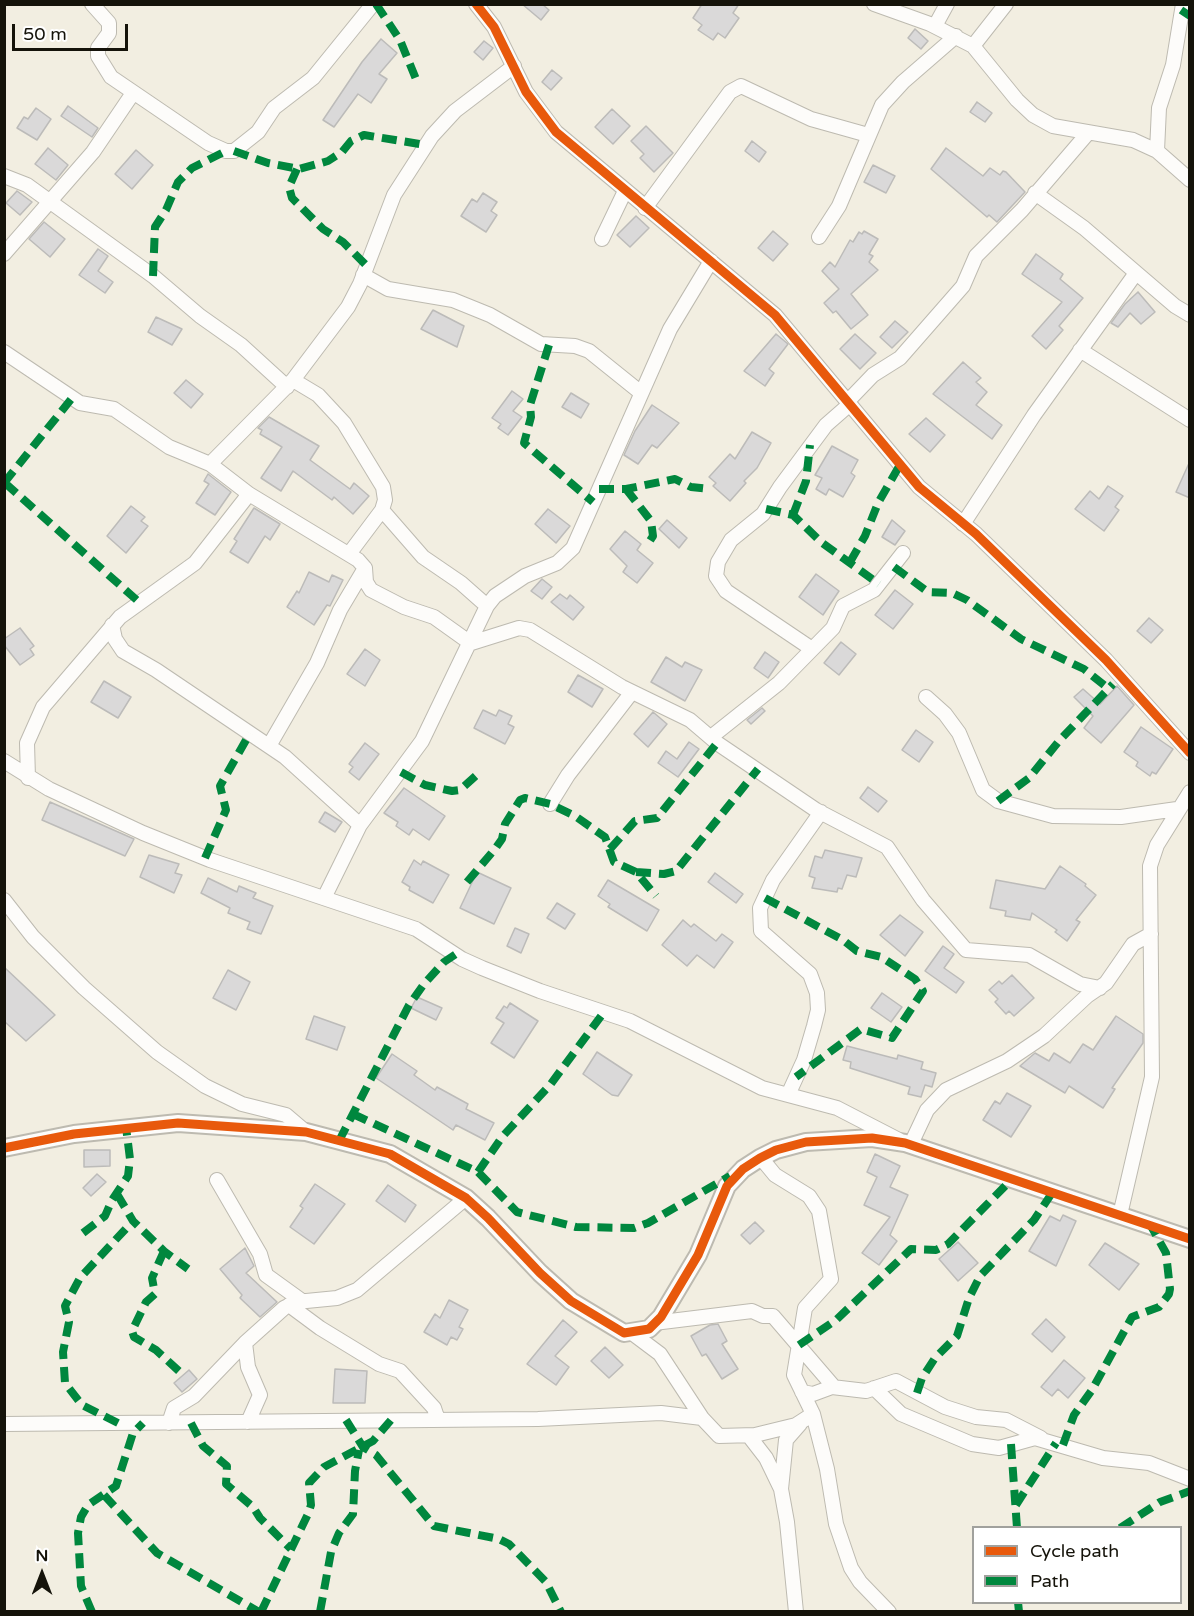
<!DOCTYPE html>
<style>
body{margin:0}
#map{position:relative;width:1194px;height:1616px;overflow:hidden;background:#f2eee1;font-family:"Varela Round",sans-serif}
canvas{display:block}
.frame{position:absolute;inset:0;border:6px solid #15130a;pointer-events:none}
.legend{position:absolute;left:972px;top:1526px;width:210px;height:78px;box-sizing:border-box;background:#fff;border:2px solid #a1a19d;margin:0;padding:8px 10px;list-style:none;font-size:18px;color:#15130a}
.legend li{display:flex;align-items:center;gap:12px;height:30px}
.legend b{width:30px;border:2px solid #a1a19d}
.north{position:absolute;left:12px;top:1544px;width:60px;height:60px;-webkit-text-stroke:4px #fff;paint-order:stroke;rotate:0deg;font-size:16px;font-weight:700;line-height:24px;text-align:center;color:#15130a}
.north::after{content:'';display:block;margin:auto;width:21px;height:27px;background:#15130a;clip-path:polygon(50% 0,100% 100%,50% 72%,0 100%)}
.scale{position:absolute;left:12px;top:24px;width:116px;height:27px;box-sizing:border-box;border:3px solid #15130a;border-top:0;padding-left:8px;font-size:18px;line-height:21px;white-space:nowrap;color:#15130a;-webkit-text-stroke:4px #fff;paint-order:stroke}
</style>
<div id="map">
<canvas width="1194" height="1616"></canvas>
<div class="frame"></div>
<ul class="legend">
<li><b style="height:8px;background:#e8590c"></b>Cycle path</li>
<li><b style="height:8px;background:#00873e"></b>Path</li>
</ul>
<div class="north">N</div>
<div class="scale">50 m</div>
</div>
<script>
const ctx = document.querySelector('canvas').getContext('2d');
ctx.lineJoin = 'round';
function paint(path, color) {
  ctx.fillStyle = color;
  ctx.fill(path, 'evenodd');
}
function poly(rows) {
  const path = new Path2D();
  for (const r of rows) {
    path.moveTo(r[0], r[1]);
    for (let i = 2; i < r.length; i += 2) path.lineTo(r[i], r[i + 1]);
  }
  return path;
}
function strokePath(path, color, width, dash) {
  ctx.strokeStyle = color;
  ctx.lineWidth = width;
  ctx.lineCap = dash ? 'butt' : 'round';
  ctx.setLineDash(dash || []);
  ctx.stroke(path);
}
const building = poly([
 [522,4,542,4,549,10,541,20,522,4],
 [702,4,739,4,733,13,739,18,725,38,718,33,713,40,698,30,702,25,693,18,702,4],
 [915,29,928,41,921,49,908,38,915,29],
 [381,39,397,53,379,74,387,79,371,103,358,94,334,127,323,120,362,62,381,39],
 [484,41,493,48,483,60,474,52,484,41],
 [552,70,562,78,551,90,542,82,552,70],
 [977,102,992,113,985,122,970,112,977,102],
 [68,106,98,128,92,137,61,116,68,106],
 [36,108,51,119,37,140,17,128,24,117,28,119,36,108],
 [612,109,630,126,613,144,595,127,612,109],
 [646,126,673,153,654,172,640,158,644,154,631,141,646,126],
 [752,141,766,152,759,162,745,151,752,141],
 [48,148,68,165,56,180,35,164,48,148],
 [946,148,983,176,990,168,1000,175,1003,171,1006,172,1025,192,997,222,989,215,987,217,931,169,946,148],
 [136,150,153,165,132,189,115,174,136,150],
 [873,165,895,176,886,193,864,182,873,165],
 [17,191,32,202,20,215,6,203,17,191],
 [483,193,497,202,491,211,497,215,486,232,461,216,472,199,477,202,483,193],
 [636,216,649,228,630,247,617,235,636,216],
 [44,222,65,239,50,257,29,239,44,222],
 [773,231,788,244,773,261,758,248,773,231],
 [864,231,878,239,869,254,873,256,869,262,878,270,851,294,868,315,851,329,836,311,833,313,824,303,839,289,822,271,830,262,835,267,850,240,853,242,859,232,862,234,864,231],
 [98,249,108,256,98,271,113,282,105,293,79,275,98,249],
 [1036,254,1063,274,1060,279,1083,298,1059,326,1063,330,1046,349,1032,336,1062,302,1022,274,1036,254],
 [1138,292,1155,312,1141,324,1130,313,1118,327,1111,323,1125,304,1138,292],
 [433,310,464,326,457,347,421,329,433,310],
 [156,317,182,329,172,345,148,332,156,317],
 [895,321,908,332,892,348,880,337,895,321],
 [776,334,788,344,769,369,774,373,765,386,744,371,776,334],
 [855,334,876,353,860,369,840,349,855,334],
 [963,362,981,378,976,382,987,392,976,405,1002,425,992,439,933,394,963,362],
 [186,380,203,394,191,408,174,393,186,380],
 [512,391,523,399,513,411,522,417,508,435,498,428,501,424,492,418,512,391],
 [571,393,589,404,581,418,562,407,571,393],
 [652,405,679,423,657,448,652,445,638,464,624,455,635,431,652,405],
 [269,417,319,446,310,460,350,489,354,483,369,496,353,514,334,497,332,500,293,471,281,491,261,478,282,447,260,434,262,430,258,428,269,417],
 [926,418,945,435,930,452,909,434,926,418],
 [752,432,771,443,757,468,744,481,746,483,730,501,713,486,716,483,709,477,730,454,735,459,752,432],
 [832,446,858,460,851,473,855,476,843,497,829,489,826,495,816,489,822,478,815,475,832,446],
 [1190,461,1190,498,1176,492,1190,461],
 [208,474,231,492,215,515,196,503,209,484,204,481,208,474],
 [1108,486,1123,496,1115,507,1119,510,1104,531,1075,509,1090,491,1099,499,1108,486],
 [131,506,145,517,141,521,148,526,126,553,107,536,131,506],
 [254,508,280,524,270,540,265,536,248,563,230,552,237,541,234,539,254,508],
 [548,509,570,526,556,543,535,524,548,509],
 [667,520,687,538,679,548,659,529,667,520],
 [892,520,905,531,895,545,882,537,892,520],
 [625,531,641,544,637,550,653,563,637,583,623,572,627,566,610,549,625,531],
 [309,572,329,582,332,575,343,580,330,606,327,605,314,625,287,607,297,591,299,593,309,572],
 [816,574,839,591,823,615,799,597,816,574],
 [542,579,552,587,542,599,531,591,542,579],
 [895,590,913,604,893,629,875,615,895,590],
 [560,594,567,599,570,595,584,607,573,620,551,602,560,594],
 [1149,618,1163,630,1151,643,1137,631,1149,618],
 [20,628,34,646,30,649,34,655,20,665,4,645,4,639,20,628],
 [841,642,856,654,839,675,824,663,841,642],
 [365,649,380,660,365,686,347,674,365,649],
 [765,652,779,662,768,678,754,668,765,652],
 [666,657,682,667,685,662,702,670,685,701,651,682,666,657],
 [578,675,603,689,592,707,568,692,578,675],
 [104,681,131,697,118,718,91,702,104,681],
 [1117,686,1134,705,1101,743,1084,728,1093,716,1074,697,1083,689,1100,704,1117,686],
 [762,708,765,711,751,724,747,720,762,708],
 [483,710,496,716,499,710,512,716,508,724,514,727,505,744,474,728,483,710],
 [653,712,667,724,648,747,634,734,653,712],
 [1141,727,1173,749,1156,774,1152,772,1150,776,1136,766,1138,762,1124,752,1141,727],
 [916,730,933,742,919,762,902,750,916,730],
 [689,742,699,749,678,777,658,763,666,751,677,759,689,742],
 [365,743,379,754,359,780,349,772,353,767,349,764,365,743],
 [868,787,887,801,878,812,860,798,868,787],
 [404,788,445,816,429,840,413,829,409,835,396,826,398,822,384,813,404,788],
 [50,802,134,839,125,856,42,820,50,802],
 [325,812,342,822,335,832,319,822,325,812],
 [825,850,862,858,856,877,847,875,842,889,838,888,837,892,812,888,815,878,809,876,815,856,822,858,825,850],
 [149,855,179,864,175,873,182,875,174,893,140,877,149,855],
 [414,860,421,865,423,861,449,875,433,903,409,890,410,887,402,882,414,860],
 [1060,866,1086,884,1085,886,1096,895,1076,920,1080,922,1067,941,1055,932,1057,930,1032,913,1030,920,1005,916,1006,911,990,908,996,880,1045,889,1060,866],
 [477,872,511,888,494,924,460,908,477,872],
 [715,873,743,894,736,903,708,882,715,873],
 [208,878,237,892,239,886,256,893,253,898,273,906,261,934,247,929,250,922,228,913,230,908,201,893,208,878],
 [608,880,659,910,647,931,608,907,610,904,598,896,608,880],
 [557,903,575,914,565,929,547,918,557,903],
 [900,915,923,932,905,956,880,935,900,915],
 [683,920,691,927,694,924,716,941,722,934,733,942,714,968,697,955,687,966,662,945,683,920],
 [515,928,529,934,521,953,507,946,515,928],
 [943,946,954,954,944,968,964,982,956,993,925,971,943,946],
 [4,967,55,1015,26,1041,5,1022,4,967],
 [228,970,250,982,236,1010,213,998,228,970],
 [1012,975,1034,998,1014,1016,1009,1011,1006,1014,995,1002,998,999,989,990,999,981,1002,984,1012,975],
 [882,993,902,1007,891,1022,871,1008,882,993],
 [417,997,442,1008,436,1020,411,1008,417,997],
 [510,1003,538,1021,514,1058,491,1043,504,1023,496,1018,504,1006,507,1008,510,1003],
 [314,1016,345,1027,337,1050,306,1039,314,1016],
 [1116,1016,1143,1034,1143,1043,1112,1088,1115,1089,1103,1108,1069,1086,1065,1093,1020,1066,1035,1053,1049,1061,1054,1053,1070,1063,1083,1044,1093,1050,1116,1016],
 [847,1046,897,1059,898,1055,923,1062,921,1069,936,1073,932,1087,925,1085,921,1097,908,1094,910,1087,850,1068,851,1062,843,1060,847,1046],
 [597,1052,632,1075,618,1096,612,1095,583,1074,597,1052],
 [392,1054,417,1071,414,1075,435,1090,437,1087,468,1104,466,1109,494,1123,485,1140,456,1125,453,1130,376,1078,392,1054],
 [1007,1093,1031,1106,1011,1137,983,1120,995,1101,1000,1104,1007,1093],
 [84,1150,110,1150,110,1166,84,1167,84,1150],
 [875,1154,900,1166,890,1187,908,1195,890,1235,897,1241,879,1265,862,1253,890,1217,864,1205,877,1177,867,1172,875,1154],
 [97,1174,106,1182,91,1196,83,1188,97,1174],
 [315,1184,345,1204,314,1244,290,1227,303,1208,300,1206,315,1184],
 [388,1185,416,1205,405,1222,376,1201,388,1185],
 [1063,1215,1076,1221,1056,1266,1029,1251,1050,1216,1060,1221,1063,1215],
 [755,1222,764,1231,750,1244,741,1235,755,1222],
 [958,1242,978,1263,958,1281,939,1259,958,1242],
 [1105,1243,1139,1264,1119,1290,1089,1265,1105,1243],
 [245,1248,254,1266,246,1273,277,1302,260,1317,240,1298,242,1295,220,1269,245,1248],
 [449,1300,468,1310,459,1327,463,1329,457,1340,451,1337,447,1345,424,1332,435,1314,440,1318,449,1300],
 [1046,1319,1065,1337,1052,1352,1032,1334,1046,1319],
 [563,1320,577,1332,555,1356,569,1367,556,1385,527,1364,563,1320],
 [718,1324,727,1341,722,1344,738,1369,722,1379,706,1354,702,1356,691,1336,710,1325,718,1324],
 [605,1347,623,1365,609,1378,591,1361,605,1347],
 [1064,1360,1085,1378,1068,1398,1058,1389,1052,1396,1041,1387,1064,1360],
 [335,1369,367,1371,365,1403,333,1403,335,1369],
 [189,1370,197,1379,182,1392,174,1383,189,1370]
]);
const minor = poly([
 [92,4,109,23,109,33,98,48,98,56,111,77,208,143,226,151,234,151,258,132,274,108,313,78,373,4],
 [476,4,494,27,526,92,556,132,775,315,919,487,976,534,1106,660,1190,753],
 [874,4,930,24,973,46,1017,100,1033,115,1053,126,1133,140,1157,151,1190,180],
 [935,26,947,4],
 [973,46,1006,4],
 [1157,151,1159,108,1173,65,1183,4],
 [4,176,27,185,153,276,200,316,241,345,287,387],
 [1035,193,1084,228,1175,306,1190,315],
 [645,208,730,92,741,86,811,119,868,135],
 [819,237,839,206,882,105,903,82,956,36],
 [602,239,625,191],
 [4,254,93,152,133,93],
 [363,275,388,289,453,300,490,315,541,344,575,346,589,351,640,392],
 [1080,350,1190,420],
 [4,352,80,403,114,409,169,447,210,464,249,494,358,560,365,568,366,582,371,590,404,607,434,617,469,642],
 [293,380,318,395,344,423,383,487,385,500,382,510,349,554],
 [848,401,873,375,900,358,963,286,976,256,1022,210,1088,133],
 [210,464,293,380,348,307,360,284,394,195,432,136,455,111,514,66],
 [382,510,423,557,461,583,487,606],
 [963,524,1034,415,1136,273],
 [112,625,115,639,123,651,156,670,285,757,360,825],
 [468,644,519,628,530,630,622,687,690,720,717,743,816,810,887,847,923,900,966,950,1029,955,1080,984,1100,988],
 [812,649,726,591,716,576,718,562,731,540,763,514,780,487,826,425,850,404],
 [926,697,945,714,959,733,983,790,998,801,1053,816,1121,817,1177,809],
 [711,737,779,683,833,628,843,606,874,590,903,553],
 [269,746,317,663,340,610,365,568],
 [4,761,49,789,143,833,210,860,416,929,462,959,482,968,540,991,630,1021,762,1088,837,1108,899,1140],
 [28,778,27,743,43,707,120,617,195,563,249,494],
 [550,804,568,775,632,692],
 [325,896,360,825,422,741,487,606,495,596,525,576,557,563,573,548,670,329,711,261],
 [4,900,33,937,84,988,157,1052,205,1086,242,1104,286,1115,306,1132],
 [788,1095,804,1060,814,1026,818,1010,817,993,810,974,761,931,760,908,773,880,821,812],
 [911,1144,927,1110,946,1090,1007,1061,1044,1036,1087,996,1106,983,1133,944,1151,934],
 [761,1158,775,1175,809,1196,819,1211,831,1279,805,1308,794,1375,813,1414,827,1469,836,1524,851,1568,860,1582,889,1612],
 [217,1180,260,1254,266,1275,302,1301],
 [1120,1215,1152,1077,1150,866,1157,845,1190,792],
 [289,1305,320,1328,379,1364,400,1371,434,1408,438,1420],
 [654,1323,752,1311,763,1316,773,1316,834,1387],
 [632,1333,660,1354,702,1418,719,1436,755,1435,796,1425,813,1414],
 [245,1343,248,1367,260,1395,248,1422],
 [874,1388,901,1414,972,1444,999,1448,1035,1438,1103,1458,1149,1463,1190,1479],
 [802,1392,813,1394,832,1387,866,1391,896,1381,945,1407,976,1417,1006,1420,1041,1438],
 [169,1423,174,1408,194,1396,245,1343,284,1308,296,1302,337,1298,357,1290,466,1198],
 [4,1424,538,1419,661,1413,702,1418],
 [749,1436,766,1458,781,1489,787,1522,796,1612],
 [781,1489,786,1440,800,1424]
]);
const tertiary = poly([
 [4,1148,74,1134,178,1123,306,1132,390,1154,466,1198,488,1218,540,1273,571,1301,624,1333,649,1329,661,1317,698,1255,727,1186,743,1169,760,1158,776,1150,806,1142,872,1138,905,1143,1190,1239]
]);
const quiet = poly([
 [376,4,400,40,416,79],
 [1181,10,1190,16],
 [234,151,268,163,299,169,328,161,342,152,351,141,364,135,426,145],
 [297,169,289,187,292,198,323,229,343,242,366,265],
 [153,276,155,227,166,210,178,182,192,168,226,151],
 [549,345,530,405,531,417,524,443,593,502],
 [4,483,72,398],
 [5,483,139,602],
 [599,489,626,489,675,479,691,487,709,489],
 [626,489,651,521,653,536,646,547],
 [766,509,793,515,821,542,879,584],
 [793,515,806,481,810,445],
 [850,562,865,536,878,503,901,463],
 [894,567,928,592,952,593,967,600,1021,639,1084,669,1109,689],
 [401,772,425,785,452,791,460,790,481,771],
 [998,801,1029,778,1059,741,1113,684],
 [610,849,635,821,657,818,717,743],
 [205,858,226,810,220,786,250,733],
 [636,872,664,874,676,871,758,769],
 [467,882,495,849,502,839,505,824,520,800,525,798,550,804,575,816,605,837,614,862,636,872,656,896],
 [765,898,843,940,857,951,881,957,915,979,923,991,892,1038,861,1029,796,1077],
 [353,1114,478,1172,517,1212,576,1227,634,1228,648,1223,730,1176],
 [339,1141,409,1005,424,984,444,962,456,954],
 [478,1172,502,1137,550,1085,604,1012],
 [117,1194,133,1221,165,1252,188,1269],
 [83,1233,105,1216,112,1200,128,1176,130,1159,126,1127],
 [164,1251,152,1278,155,1294,146,1302,132,1331,134,1337,156,1350,181,1373],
 [799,1345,836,1320,911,1249,936,1250,948,1244,1012,1179],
 [917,1393,922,1378,935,1358,957,1336,969,1298,980,1276,1034,1220,1052,1193],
 [346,1420,363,1447,376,1455,434,1526,499,1539,509,1544,546,1582,561,1612],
 [118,1423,82,1405,65,1383,63,1352,69,1322,65,1306,80,1278,133,1221],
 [191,1423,203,1446,227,1466,226,1484,253,1507,260,1518,291,1549],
 [1011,1444,1017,1528],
 [1063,1445,1074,1415,1092,1390,1132,1317,1159,1307,1169,1294,1170,1289,1166,1253,1151,1226],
 [104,1495,157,1553,259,1612],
 [1016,1505,1056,1443],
 [1120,1528,1160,1502,1190,1491],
 [1018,1602,1019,1612],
 [92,1612,81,1586,78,1533,81,1517,88,1505,116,1486,133,1433,143,1423],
 [261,1612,308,1514,311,1505,309,1483,324,1467,373,1441,391,1420],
 [320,1612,331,1552,339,1533,353,1514,355,1471,359,1450]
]);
const cycleway = poly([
 [476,4,494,27,526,92,556,132,775,315,919,487,976,534,1106,660,1190,753],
 [4,1148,74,1134,178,1123,306,1132,390,1154,466,1198,488,1218,540,1273,571,1301,624,1333,649,1329,661,1317,698,1255,727,1186,743,1169,760,1158,776,1150,806,1142,872,1138,905,1143,1190,1239]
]);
paint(building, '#dad9d9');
strokePath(building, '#bcbbb9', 1.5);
strokePath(minor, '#bdbab0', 16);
strokePath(tertiary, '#bdbab0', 20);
strokePath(minor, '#fdfcfa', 14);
strokePath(tertiary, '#fdfcfa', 16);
strokePath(quiet, '#00873e', 8, [15, 8]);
strokePath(cycleway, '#e8590c', 9);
</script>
